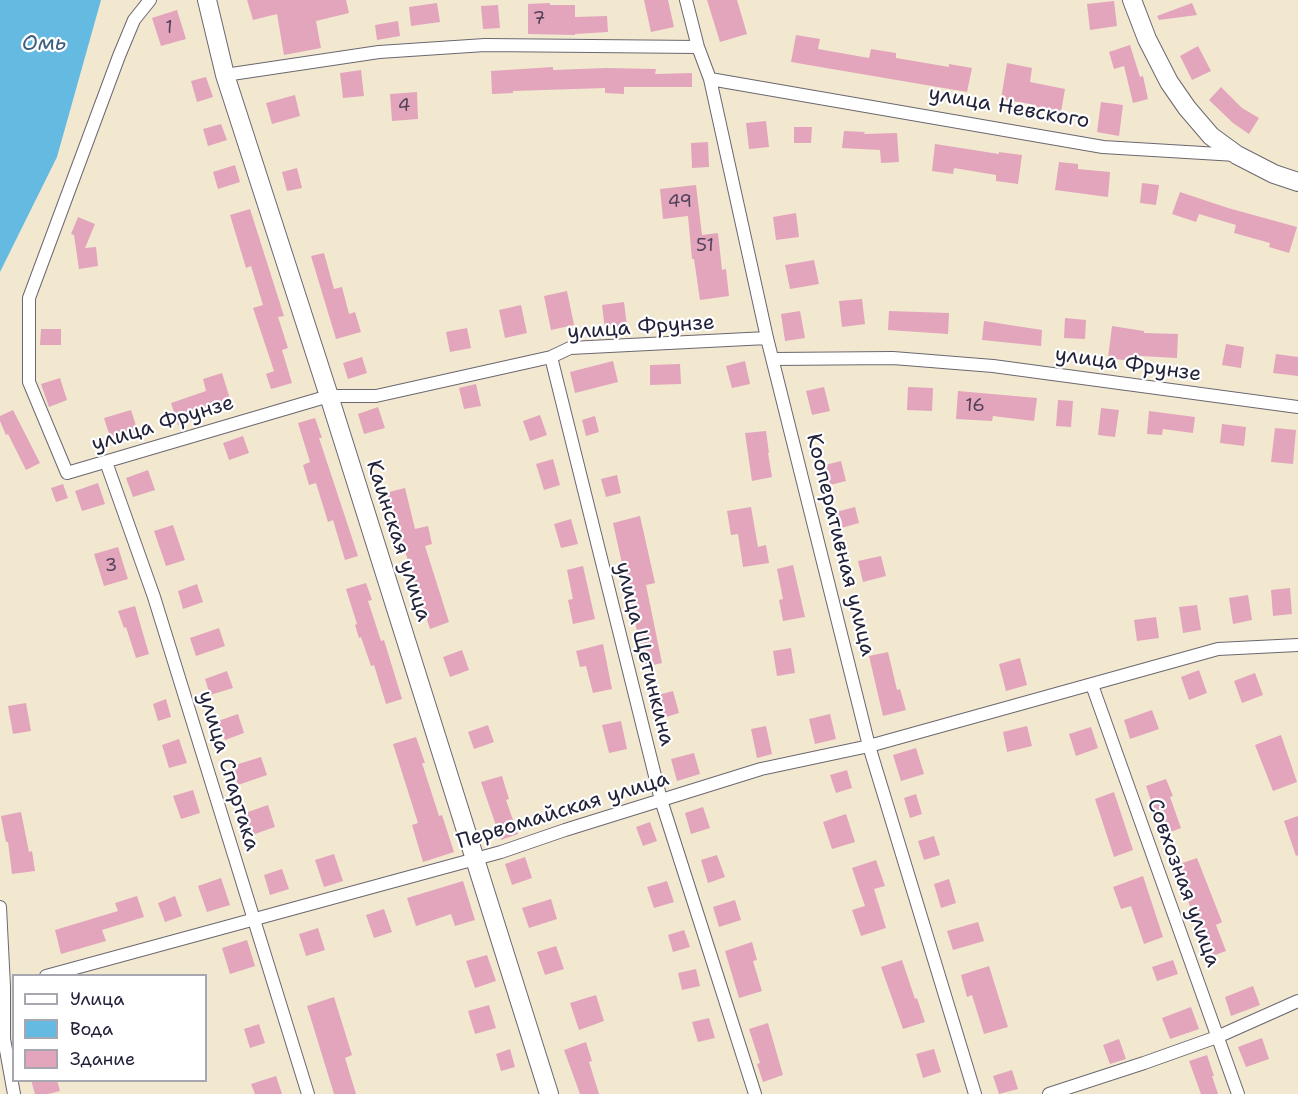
<!DOCTYPE html>
<meta charset="utf-8">
<style>
body{margin:0}
#map{position:relative;width:1298px;height:1094px;overflow:hidden;background:#f2e8d0;font-family:"Shantell Sans",sans-serif}
canvas{display:block}
.legend{position:absolute;left:12px;top:974px;width:195px;height:108px;box-sizing:border-box;background:#fff;border:2px solid #a7a7b1;margin:0;padding:8px 10px;list-style:none;font-size:18px;color:#22223b}
.legend li{display:flex;align-items:center;gap:12px;height:30px}
.legend b{width:30px;border:2px solid #a7a7b1}
</style>
<div id="map">
<canvas width="1298" height="1094"></canvas>
<ul class="legend">
<li><b style="height:8px;background:#fff"></b>Улица</li>
<li><b style="height:16px;background:#65bae2"></b>Вода</li>
<li><b style="height:16px;background:#e2a5bc"></b>Здание</li>
</ul>
</div>
<script>
const ctx = document.querySelector('canvas').getContext('2d');
ctx.lineJoin = 'round';
function paint(path, color) {
  ctx.fillStyle = color;
  ctx.fill(path, 'evenodd');
}
function poly(rows) {
  const path = new Path2D();
  for (const r of rows) {
    path.moveTo(r[0], r[1]);
    for (let i = 2; i < r.length; i += 2) path.lineTo(r[i], r[i + 1]);
  }
  return path;
}
function strokePath(path, color, width, dash) {
  ctx.strokeStyle = color;
  ctx.lineWidth = width;
  ctx.lineCap = dash ? 'butt' : 'round';
  ctx.setLineDash(dash || []);
  ctx.stroke(path);
}
function write(font, color, halo, rows, align = 'center') {
  ctx.font = font + ' "Shantell Sans",sans-serif';
  ctx.lineWidth = 4.5;
  ctx.setLineDash([]);
  ctx.textBaseline = 'middle';
  ctx.strokeStyle = halo;
  ctx.fillStyle = color;
  for (const [text, x, y, turn = 0] of rows) {
    ctx.save();
    ctx.translate(x, y);
    ctx.rotate((+turn || 0) * Math.PI / 180);
    ctx.textAlign = isNaN(turn) ? turn : align;
    if (halo) ctx.strokeText(text, 0, 0);
    ctx.fillText(text, 0, 0);
    ctx.restore();
  }
}
const water = poly([
 [0,0,101,0,57,157,0,272]
]);
const building = poly([
 [247,0,346,0,349,13,316,21,321,48,284,55,277,14,253,20],
 [644,0,668,0,674,27,651,32],
 [707,0,737,0,747,34,720,42],
 [1114,1,1117,26,1090,30,1087,4],
 [437,3,440,22,411,26,409,7],
 [550,3,550,5,575,5,575,17,607,16,608,32,575,34,575,35,528,34,528,4],
 [1192,3,1197,15,1159,20,1157,16],
 [498,5,500,28,483,29,481,6],
 [177,10,186,39,161,46,152,18],
 [398,21,400,36,377,40,375,25],
 [796,35,820,39,818,49,869,58,871,49,896,53,896,58,949,67,949,64,972,68,967,92,791,62],
 [1130,45,1140,77,1143,76,1148,99,1133,103,1124,66,1114,69,1109,52],
 [1198,46,1211,71,1192,80,1180,56],
 [1007,63,1032,68,1030,82,1065,89,1061,112,1036,107,1036,105,1001,99],
 [553,67,553,70,606,68,656,69,655,74,692,73,692,87,624,87,624,94,605,93,605,88,513,91,513,93,492,94,491,71],
 [361,70,364,96,343,98,340,73],
 [206,77,213,97,197,102,191,81],
 [1221,87,1242,108,1259,118,1249,134,1233,123,1209,100],
 [417,92,418,119,392,121,390,94],
 [295,95,300,116,272,124,266,103],
 [1101,102,1123,105,1119,136,1097,132],
 [766,121,769,147,749,149,746,123],
 [221,124,227,140,208,146,203,129],
 [794,127,812,127,811,143,794,143],
 [844,131,865,132,864,134,897,133,899,162,881,163,880,150,842,148],
 [708,142,709,167,692,168,691,143],
 [935,144,999,154,999,152,1022,155,1018,184,996,181,996,175,954,168,953,174,932,171],
 [1059,162,1078,164,1078,169,1110,172,1108,197,1055,190],
 [235,165,240,182,218,189,213,172],
 [297,168,302,188,287,191,282,172],
 [1142,183,1159,185,1156,205,1140,203],
 [696,185,702,235,718,233,722,270,726,269,729,296,700,300,694,259,692,259,688,216,663,219,660,189],
 [1180,192,1228,208,1297,227,1289,253,1269,247,1270,243,1234,233,1236,225,1199,214,1196,222,1172,214],
 [250,209,284,316,278,317,288,348,282,350,292,383,271,389,266,374,274,371,253,308,263,305,251,266,246,268,230,215],
 [796,213,799,237,776,240,773,217],
 [78,217,95,224,85,248,96,247,98,266,79,269,74,235,71,234],
 [324,253,334,289,342,287,349,314,355,312,361,332,336,339,311,256],
 [814,260,819,284,790,289,785,265],
 [567,291,574,325,551,330,544,296],
 [862,299,865,324,842,327,839,301],
 [624,302,627,326,605,329,602,305],
 [521,305,527,333,505,338,499,310],
 [800,311,805,338,785,341,781,314],
 [889,311,949,313,948,334,888,330],
 [1065,318,1086,320,1085,339,1064,338],
 [984,321,1042,330,1041,346,982,340],
 [1112,326,1144,331,1144,333,1178,334,1177,358,1140,356,1139,362,1108,358],
 [467,328,471,348,450,352,446,332],
 [41,329,61,329,61,345,40,345],
 [1226,344,1244,347,1241,368,1222,365],
 [1276,354,1298,357,1298,376,1273,373],
 [362,357,367,373,348,379,343,363],
 [613,361,618,382,575,393,570,372],
 [745,361,750,384,732,388,726,366],
 [680,364,681,384,650,385,650,365],
 [222,373,231,402,193,414,195,420,178,425,171,403,206,391,203,379],
 [60,378,67,400,49,407,41,384],
 [476,384,481,406,464,409,459,388],
 [824,387,830,411,812,415,806,391],
 [908,387,933,388,932,411,907,410],
 [958,391,1037,398,1034,421,993,416,992,421,956,419],
 [1058,400,1073,401,1071,427,1056,426],
 [378,407,385,428,364,434,358,414],
 [1101,408,1119,410,1115,437,1098,435],
 [13,410,40,463,26,470,8,434,6,435,0,421,0,416],
 [131,410,138,432,111,440,104,418],
 [1149,411,1195,417,1193,433,1163,429,1162,435,1147,434],
 [540,415,547,435,530,441,523,421],
 [595,416,599,432,586,436,582,420],
 [315,418,322,438,319,438,358,556,345,560,333,520,328,522,316,483,309,485,303,465,310,462,298,423],
 [1222,424,1246,427,1244,446,1220,443],
 [1275,428,1296,430,1293,464,1271,462],
 [766,431,769,453,768,453,772,477,752,481,745,433],
 [243,436,249,453,229,460,223,443],
 [553,459,560,485,544,490,536,464],
 [841,461,846,481,830,485,825,465],
 [148,470,155,490,133,497,126,478],
 [617,475,621,493,606,497,601,479],
 [98,483,105,504,82,511,75,491],
 [63,484,68,498,56,502,51,488],
 [405,488,415,529,428,526,432,544,425,546,449,622,430,629,405,551,403,552,393,513,386,514,381,494],
 [751,507,758,547,766,545,769,563,743,567,738,534,731,535,727,511],
 [855,507,859,523,841,528,836,512],
 [640,516,655,583,646,585,662,663,645,667,613,523],
 [571,519,578,544,561,548,554,524],
 [173,525,185,560,166,566,154,531],
 [118,547,128,579,104,586,94,554],
 [881,556,886,576,863,582,858,561],
 [793,565,805,617,783,621,779,600,783,599,777,569],
 [583,566,595,619,573,624,568,600,573,599,567,570],
 [366,583,372,600,368,601,381,641,384,640,402,699,386,704,374,665,371,666,361,637,359,638,355,625,357,624,346,589],
 [197,584,203,602,183,609,178,591],
 [1290,588,1292,614,1273,616,1271,590],
 [1248,595,1252,620,1233,624,1229,598],
 [1197,605,1201,630,1183,633,1179,607],
 [135,606,149,654,136,658,126,627,124,628,118,611],
 [1156,617,1159,638,1137,641,1134,620],
 [219,628,225,646,196,656,190,638],
 [603,644,612,689,593,693,586,666,580,667,576,651],
 [791,648,795,673,777,676,773,651],
 [462,650,469,670,450,677,443,657],
 [888,652,897,690,900,689,906,710,883,716,869,656],
 [1020,658,1027,685,1006,691,999,664],
 [1199,670,1207,693,1189,700,1181,677],
 [227,671,233,688,210,695,205,679],
 [1255,673,1263,695,1242,703,1234,681],
 [673,691,679,713,660,719,654,696],
 [166,699,171,717,158,721,153,704],
 [26,703,31,731,13,734,8,706],
 [1152,710,1159,729,1130,739,1124,720],
 [238,714,244,733,225,740,218,721],
 [830,714,836,739,815,744,809,719],
 [621,721,627,749,609,753,602,725],
 [488,725,494,742,474,749,468,732],
 [766,726,772,754,757,758,751,729],
 [1027,726,1032,746,1007,752,1003,732],
 [1091,727,1098,748,1076,756,1069,734],
 [1281,735,1297,782,1273,791,1255,745],
 [416,737,425,763,422,763,439,816,442,815,454,852,423,862,412,825,418,823,393,744],
 [179,739,187,763,169,768,162,745],
 [916,748,924,774,901,781,893,755],
 [694,753,700,774,677,781,671,759],
 [261,757,267,775,238,785,232,766],
 [847,770,852,788,836,793,830,775],
 [502,776,509,799,506,800,518,834,501,840,481,782],
 [1166,779,1173,796,1170,797,1181,828,1163,835,1146,786],
 [193,790,200,813,181,819,173,796],
 [1114,792,1133,850,1114,857,1095,799],
 [916,794,922,814,910,818,904,798],
 [268,805,275,827,252,835,245,813],
 [703,807,710,828,691,834,685,813],
 [21,812,29,852,32,851,35,871,12,874,8,842,6,842,1,816],
 [846,814,855,842,832,849,823,822],
 [1298,816,1298,855,1296,856,1284,821],
 [650,822,657,841,643,846,636,827],
 [934,836,940,855,924,860,918,841],
 [334,854,343,881,324,887,315,860],
 [717,855,725,877,708,883,701,860],
 [525,857,532,878,512,885,505,864],
 [1197,858,1222,922,1216,925,1226,951,1210,957,1174,866],
 [876,860,885,886,874,889,886,928,861,936,852,910,865,906,852,868],
 [282,869,289,889,270,895,264,875],
 [1143,876,1163,937,1144,944,1131,906,1121,909,1113,887],
 [221,878,230,905,207,912,198,886],
 [949,879,956,903,941,908,934,884],
 [463,881,475,920,455,926,451,914,416,926,407,898],
 [667,881,674,902,654,908,647,887],
 [137,896,144,917,102,930,106,941,61,954,55,930,118,911,115,903],
 [175,896,182,916,165,922,158,903],
 [551,899,557,919,529,928,522,908],
 [735,900,741,920,719,927,713,907],
 [384,909,392,932,374,938,366,915],
 [978,922,984,941,953,950,947,931],
 [318,928,325,950,306,956,299,934],
 [684,930,690,947,673,952,668,935],
 [247,940,255,966,230,974,222,948],
 [752,942,757,960,753,961,762,991,739,998,725,951],
 [556,946,564,969,545,975,537,952],
 [487,955,496,981,475,988,466,961],
 [902,960,915,999,917,998,925,1022,903,1029,881,967],
 [1173,960,1178,974,1157,981,1152,967],
 [989,966,1008,1027,984,1034,972,995,967,997,961,975],
 [696,969,700,986,682,990,678,973],
 [1253,986,1260,1005,1231,1016,1225,997],
 [596,995,604,1021,579,1030,570,1003],
 [334,997,352,1055,345,1058,356,1094,334,1094,307,1006],
 [489,1005,496,1028,475,1034,468,1011],
 [1191,1007,1199,1029,1170,1039,1162,1018],
 [709,1018,715,1038,698,1042,692,1022],
 [768,1023,783,1075,763,1082,757,1064,760,1063,749,1029],
 [259,1024,265,1043,250,1048,244,1029],
 [1262,1038,1269,1059,1246,1067,1238,1047],
 [1119,1039,1126,1059,1110,1064,1103,1045],
 [586,1042,592,1061,589,1062,599,1094,580,1094,564,1050],
 [510,1049,515,1067,501,1071,496,1054],
 [934,1049,941,1072,923,1078,916,1054],
 [1207,1055,1214,1076,1212,1076,1218,1094,1201,1094,1189,1061],
 [1012,1070,1018,1089,999,1094,993,1076],
 [276,1076,282,1094,255,1094,251,1084],
 [31,1080,57,1080,60,1091,48,1094,35,1094]
]);
const street = poly([
 [150,0,134,20,119,56,29,298,29,382,67,473,329,396,376,396,551,357,570,348,767,338],
 [686,0,698,47,710,79,767,338,869,746,975,1094],
 [225,75,379,52,485,45,698,47],
 [710,79,1103,147,1236,155],
 [551,357,661,800,755,1094],
 [774,359,893,358,993,366,1298,407],
 [106,462,154,597,308,1094],
 [1092,685,1238,1094],
 [0,907,4,987,4,1039,14,1094],
 [46,976,501,852,565,830,761,769,869,746,1218,649,1298,645],
 [1049,1094,1144,1063,1217,1037,1298,1001]
]);
const secondary = poly([
 [207,0,225,75,329,396,549,1094],
 [1132,0,1147,39,1169,82,1187,108,1211,136,1237,155,1274,174,1298,182]
]);
const numberNames = [
 ["7",539,19],
 ["1",169,28],
 ["4",404,106],
 ["49",680,202],
 ["51",705,246],
 ["16",975,406],
 ["3",111,566]
];
const streetNames = [
 ["улица Невского",1009,108,10],
 ["улица Фрунзе",641,328,-4],
 ["улица Фрунзе",1128,365,8],
 ["улица Фрунзе",163,424,-17],
 ["Каинская улица",398,541,72],
 ["Кооперативная улица",840,545,76],
 ["улица Щетинкина",644,654,76],
 ["улица Спартака",228,771,73],
 ["Первомайская улица",563,811,-17],
 ["Совхозная улица",1183,883,70]
];
const waterNames = [
 ["Омь",44,44]
];
paint(water, '#65bae2');
paint(building, '#e2a5bc');
strokePath(street, '#6b676f', 14);
strokePath(secondary, '#6b676f', 20);
strokePath(street, '#fff', 12);
strokePath(secondary, '#fff', 18);
write('18px', '#52435b', null, numberNames);
write('21px', '#22223b', '#fff', streetNames);
write('italic 22px', '#3d5f7e', '#fff', waterNames);
</script>
